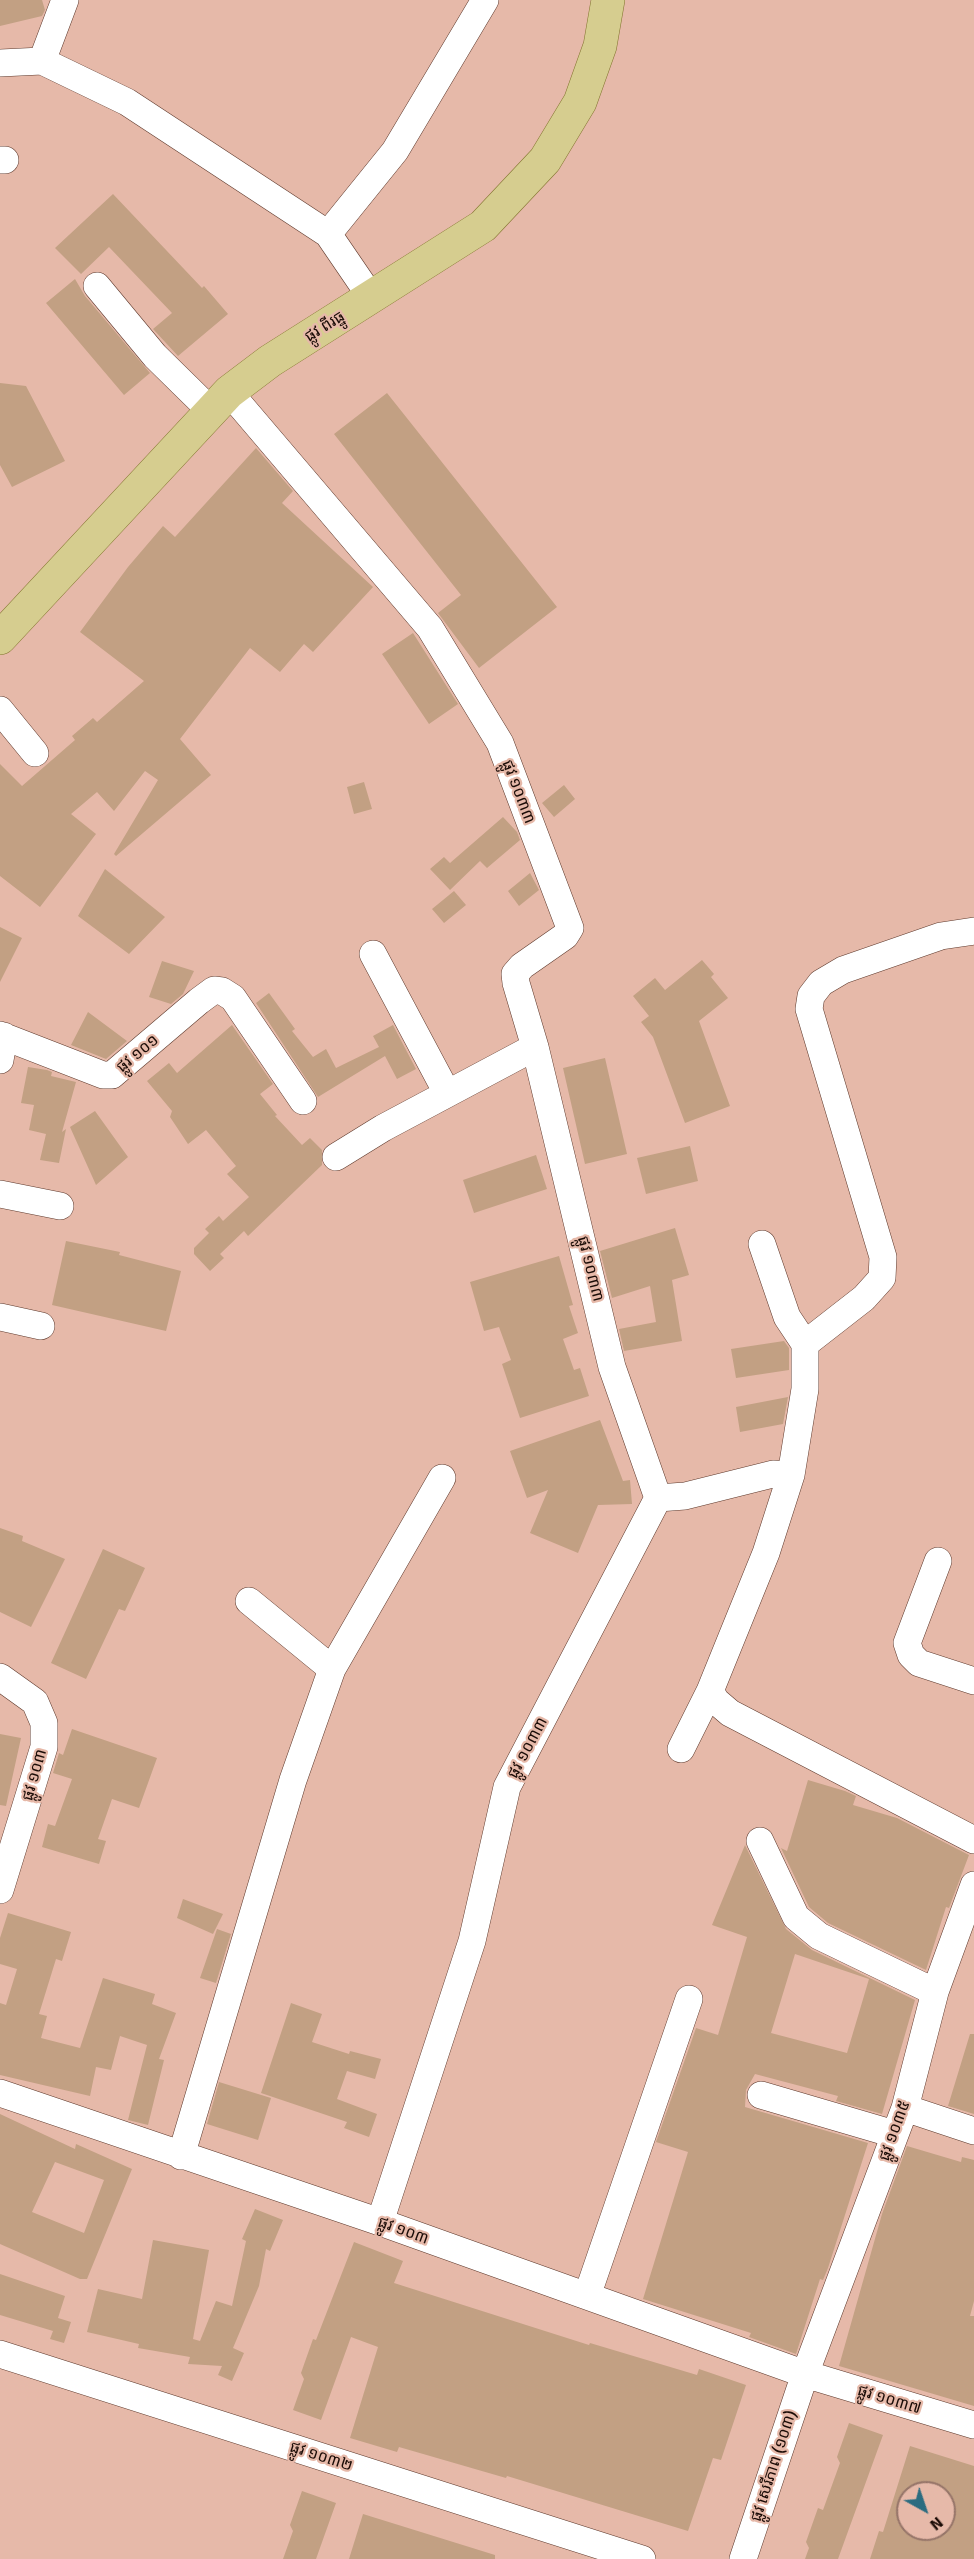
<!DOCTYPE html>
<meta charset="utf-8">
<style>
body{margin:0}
#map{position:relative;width:974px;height:2559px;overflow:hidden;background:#e6b9a9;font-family:Signika,sans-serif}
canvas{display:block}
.north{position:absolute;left:896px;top:2481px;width:60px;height:60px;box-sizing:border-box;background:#e6b9a9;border:2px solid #957468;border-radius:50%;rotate:140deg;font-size:16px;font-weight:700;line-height:24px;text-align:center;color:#1b0c07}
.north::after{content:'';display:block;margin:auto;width:21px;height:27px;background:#2b6c80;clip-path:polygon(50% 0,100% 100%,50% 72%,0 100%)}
</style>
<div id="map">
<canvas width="974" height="2559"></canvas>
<div class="north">N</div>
</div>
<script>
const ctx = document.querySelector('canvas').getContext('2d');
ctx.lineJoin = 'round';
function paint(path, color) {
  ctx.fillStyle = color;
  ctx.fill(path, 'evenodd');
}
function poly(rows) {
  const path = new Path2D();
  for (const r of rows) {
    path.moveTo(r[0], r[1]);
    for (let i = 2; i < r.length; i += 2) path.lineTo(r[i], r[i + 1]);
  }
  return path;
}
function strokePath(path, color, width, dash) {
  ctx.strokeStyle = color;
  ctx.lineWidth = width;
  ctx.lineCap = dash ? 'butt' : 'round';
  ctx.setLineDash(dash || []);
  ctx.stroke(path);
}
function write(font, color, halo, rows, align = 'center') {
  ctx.font = font + ' Signika,"Noto Sans Khmer",sans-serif';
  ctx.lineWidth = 4.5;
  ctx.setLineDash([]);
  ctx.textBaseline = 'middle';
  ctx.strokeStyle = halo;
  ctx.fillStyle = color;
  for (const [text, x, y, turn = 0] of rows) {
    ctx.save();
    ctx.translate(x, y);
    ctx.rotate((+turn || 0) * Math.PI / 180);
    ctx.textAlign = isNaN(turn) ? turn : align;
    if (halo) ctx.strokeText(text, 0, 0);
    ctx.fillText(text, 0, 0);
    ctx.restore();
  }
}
const building = poly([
 [0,0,42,0,45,10,42,16,0,26],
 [113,194,202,288,204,286,228,314,178,356,153,329,172,313,109,247,81,274,55,248],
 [75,279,85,296,150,373,124,395,46,303],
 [0,383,26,386,65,461,12,487,0,465],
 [387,393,557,607,479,668,438,613,461,595,334,434],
 [256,448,293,491,282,503,373,587,313,652,304,644,280,672,250,648,180,739,211,775,116,856,114,854,158,780,145,771,114,811,97,792,71,814,96,834,40,907,0,876,0,764,22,786,75,740,72,736,93,718,97,722,144,681,80,632,128,567,163,526,175,537],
 [413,633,458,704,429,724,382,654],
 [364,782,372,809,354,814,347,787],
 [564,785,575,799,554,817,542,803],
 [503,817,517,832,520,840,487,868,480,861,450,890,430,869,444,857,450,863],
 [105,869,165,917,129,954,78,916],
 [530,873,539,890,519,906,508,891],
 [454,891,466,905,444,923,432,909],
 [0,927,22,938,0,982],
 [702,960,714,974,711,977,728,998,699,1021,730,1106,685,1123,653,1037,641,1022,649,1016,633,996,655,978,665,990],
 [162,961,194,971,183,994,171,1004,149,997],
 [269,993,295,1029,292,1031,313,1057,326,1049,336,1068,379,1047,373,1036,393,1025,416,1069,397,1079,385,1056,318,1097,256,1003],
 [88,1012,127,1041,106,1059,71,1045],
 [232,1025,273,1084,260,1094,277,1115,275,1116,302,1145,310,1138,322,1150,322,1165,248,1236,244,1231,220,1254,224,1258,210,1271,194,1254,194,1248,209,1233,205,1229,219,1216,223,1221,249,1197,227,1174,236,1166,206,1130,188,1144,170,1117,172,1111,147,1081,169,1063,177,1073],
 [605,1058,627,1154,585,1164,563,1068],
 [28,1067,47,1070,52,1072,51,1076,76,1082,62,1132,66,1129,59,1163,40,1160,46,1134,29,1130,34,1105,21,1103],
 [95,1111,128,1157,96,1185,70,1127],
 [690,1146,698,1181,646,1194,637,1158],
 [536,1155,547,1189,474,1213,463,1180],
 [675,1228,689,1275,672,1280,682,1341,624,1351,619,1329,656,1322,650,1286,612,1298,600,1251],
 [66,1241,120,1252,119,1255,181,1271,166,1331,52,1305],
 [559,1256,573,1305,569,1306,578,1333,563,1339,574,1370,580,1368,589,1396,520,1418,502,1364,511,1360,499,1327,484,1331,470,1282],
 [784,1341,789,1348,789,1370,736,1378,731,1349],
 [788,1397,783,1424,740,1432,736,1407],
 [600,1420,623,1481,630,1480,632,1504,598,1505,578,1553,530,1533,548,1490,527,1498,510,1451],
 [0,1528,23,1536,22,1541,65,1559,31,1627,0,1612],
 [103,1549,145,1568,125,1611,119,1609,86,1679,51,1663],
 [72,1729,157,1758,139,1808,112,1799,98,1839,106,1841,99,1864,42,1847,48,1824,55,1826,72,1779,53,1773,59,1753,63,1755],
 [0,1734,21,1738,6,1806,0,1805],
 [808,1780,845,1791,856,1796,853,1805,897,1818,969,1855,949,1908,946,1907,926,1970,828,1923,809,1907,781,1848,787,1851],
 [745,1845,786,1929,812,1950,915,2000,882,2114,836,2101,838,2096,755,2074,746,2090,745,2107,868,2143,828,2268,823,2280,820,2279,796,2354,749,2337,751,2333,643,2299,688,2152,656,2142,696,2028,718,2035,747,1937,712,1925],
 [795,1954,869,1979,847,2053,771,2033],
 [183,1899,223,1914,213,1934,177,1918],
 [8,1913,71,1932,62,1961,56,1959,39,2014,47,2016,41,2038,80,2048,103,1978,155,1994,152,2004,176,2013,159,2059,164,2060,148,2125,128,2120,147,2045,120,2036,111,2070,96,2067,90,2096,0,2075,0,2003,6,2005,17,1969,0,1964,0,1938],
 [217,1929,231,1934,216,1983,200,1978],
 [291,2003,322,2014,312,2042,349,2054,350,2051,381,2059,375,2079,347,2071,337,2099,377,2114,369,2137,344,2128,347,2122,261,2093],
 [970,2034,974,2034,974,2114,948,2106],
 [219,2082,271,2098,258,2140,207,2124],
 [0,2114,75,2149,76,2144,132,2169,87,2279,80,2279,0,2244],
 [55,2162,104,2180,84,2233,32,2212],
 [907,2146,961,2162,962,2157,974,2160,974,2301,970,2316,974,2316,974,2406,839,2366,882,2214],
 [255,2209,283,2220,270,2251,266,2249,259,2286,233,2348,244,2353,232,2381,218,2375,222,2366,188,2364,190,2357,138,2348,139,2344,87,2332,98,2289,142,2299,153,2240,209,2250,193,2339,200,2341,216,2301,232,2306,246,2241,242,2239],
 [354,2242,403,2261,394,2283,589,2345,590,2343,697,2375,699,2369,746,2385,721,2460,713,2458,688,2531,507,2476,506,2478,399,2447,397,2452,350,2438,378,2347,351,2337,321,2420,293,2410,304,2379,301,2373,313,2339,316,2340],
 [0,2274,65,2296,58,2318,71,2322,64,2343,50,2339,53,2331,0,2315],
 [849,2423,883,2435,838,2559,805,2559,809,2548,806,2542,818,2508,823,2510,840,2463,837,2457],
 [910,2446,974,2466,974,2559,870,2559,879,2531,883,2532],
 [908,2493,944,2493,944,2529,908,2529],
 [302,2491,336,2503,316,2559,283,2559,293,2531,290,2525],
 [363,2514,495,2555,495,2559,349,2559]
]);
const minor = poly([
 [42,61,65,0],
 [0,63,42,61,127,102,328,234,371,297],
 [0,160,5,160],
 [328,234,395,151,485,0],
 [97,286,155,356,211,411],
 [229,392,430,628,500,743,570,928,565,936,522,966,515,974,516,983,535,1047,612,1367,658,1498,507,1787,472,1941,380,2222],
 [0,710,35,753],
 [373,954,447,1093],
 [0,1035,103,1075,112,1075,199,1001,214,990,222,991,233,998,303,1101],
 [0,1060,4,1036],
 [336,1157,383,1128,535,1047],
 [0,1194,60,1206],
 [0,1317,41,1326],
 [805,1344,864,1298,882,1278,883,1257,809,1009,811,996,821,983,843,970,941,936,974,931],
 [658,1498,685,1496,773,1474,791,1475],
 [938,1561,907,1643,911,1655,919,1663,974,1681],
 [249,1601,332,1669],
 [0,1677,35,1702,44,1723,44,1747,0,1890],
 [710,1691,716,1701,730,1713,974,1840],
 [681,1749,710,1691,766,1553,791,1475,805,1389,805,1344,787,1317,762,1244],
 [760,1841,796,1917,819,1936,935,1992],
 [0,2093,380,2222,805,2374,974,2425],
 [761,2095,894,2134],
 [905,2108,974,2131],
 [181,2156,293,1780,332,1669,442,1478],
 [587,2296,689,1999],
 [0,2354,642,2559],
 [743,2559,805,2374,905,2108,935,1992,974,1885]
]);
const major = poly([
 [0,638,229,392,270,361,483,226,545,160,580,102,600,46,608,0]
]);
const streetNames = [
 ["ផ្លូវ ពីរធ្នូ",325,327,-32],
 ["ផ្លូវ ១០៣៣",518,792,69],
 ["ផ្លូវ ១០១",138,1054,-40],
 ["ផ្លូវ ១០៣៣",590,1269,76],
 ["ផ្លូវ ១០៣៣",528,1748,-62],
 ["ផ្លូវ ១០៣",35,1775,-74],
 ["ផ្លូវ ១០៣៥",895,2131,-70],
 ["ផ្លូវ ១០៣",403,2231,20],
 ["ផ្លូវ ១០៣៧",889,2400,17],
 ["ផ្លូវ ១០៣២",321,2457,18],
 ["ផ្លូវ សេរីភាព (១០៣)",774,2466,-72]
];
paint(building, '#c2a083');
strokePath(minor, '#5e392c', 28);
strokePath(major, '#82742f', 34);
strokePath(minor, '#fff', 27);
strokePath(major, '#d6cd8f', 33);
write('16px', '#1b0c07', '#e6b9a9', streetNames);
</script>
